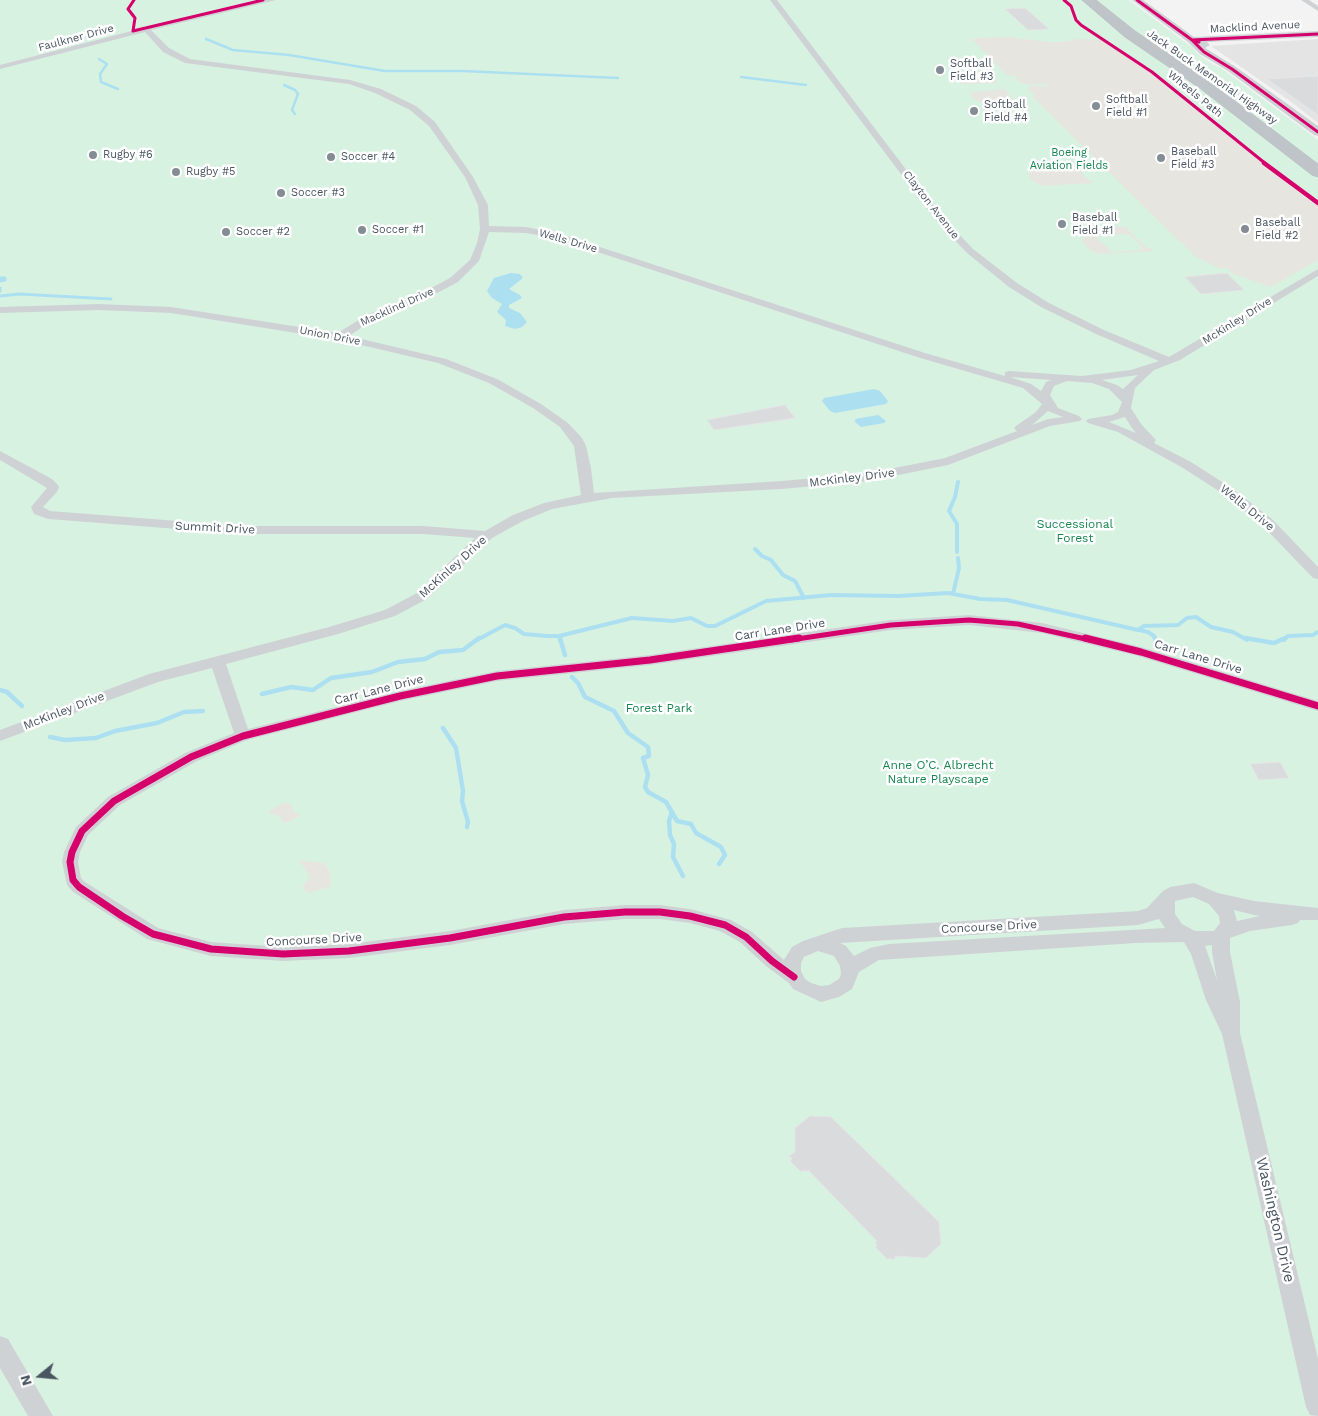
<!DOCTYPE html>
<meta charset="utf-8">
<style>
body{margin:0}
#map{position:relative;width:1318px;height:1416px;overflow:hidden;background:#f3f3f3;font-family:"Work Sans",sans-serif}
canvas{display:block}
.north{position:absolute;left:15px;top:1351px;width:50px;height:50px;-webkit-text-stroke:4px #fff;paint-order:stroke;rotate:253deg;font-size:14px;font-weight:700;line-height:20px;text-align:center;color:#495561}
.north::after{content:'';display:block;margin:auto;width:18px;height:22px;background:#495561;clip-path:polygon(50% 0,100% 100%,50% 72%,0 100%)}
</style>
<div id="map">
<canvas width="1318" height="1416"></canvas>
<div class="north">N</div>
</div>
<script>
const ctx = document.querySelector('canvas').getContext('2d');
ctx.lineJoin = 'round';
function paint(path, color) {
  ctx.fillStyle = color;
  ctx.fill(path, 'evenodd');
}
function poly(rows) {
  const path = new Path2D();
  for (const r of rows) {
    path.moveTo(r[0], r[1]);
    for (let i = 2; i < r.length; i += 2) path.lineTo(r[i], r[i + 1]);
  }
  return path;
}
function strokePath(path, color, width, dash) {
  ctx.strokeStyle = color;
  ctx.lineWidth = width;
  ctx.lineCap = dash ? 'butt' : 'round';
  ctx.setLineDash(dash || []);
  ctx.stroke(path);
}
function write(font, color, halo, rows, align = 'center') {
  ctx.font = font + ' "Work Sans",sans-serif';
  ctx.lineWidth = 5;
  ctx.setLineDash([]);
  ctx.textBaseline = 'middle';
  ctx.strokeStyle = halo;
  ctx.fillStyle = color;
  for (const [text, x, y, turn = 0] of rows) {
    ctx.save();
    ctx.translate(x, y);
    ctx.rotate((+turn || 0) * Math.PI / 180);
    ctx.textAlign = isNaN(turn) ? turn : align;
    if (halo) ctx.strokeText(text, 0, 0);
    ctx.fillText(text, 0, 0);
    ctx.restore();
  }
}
const education = poly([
 [1318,39,1318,123,1290,101,1211,46]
]);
const green = poly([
 [0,0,1129,0,1193,48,1197,53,1212,64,1221,68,1318,140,1318,1416,0,1416]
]);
const sand = poly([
 [1009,37,1048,42,1064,42,1076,39,1104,40,1151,73,1300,193,1318,204,1318,260,1271,287,1233,274,1227,268,1221,269,1196,257,1183,244,1188,243,1181,243,1032,96,1035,96,1031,91,1026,90,1031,86,1048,86,1047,84,1055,83,1029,85,1018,82,1017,81,1019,80,1014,75,1008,76,973,40,977,38],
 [961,71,985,71,998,83,962,84,952,77],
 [1005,89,1014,102,992,105,976,101,970,95,972,92],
 [1052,161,1073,163,1087,179,1094,183,1043,186,1031,180,1028,174,1030,168,1039,163],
 [1108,226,1126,227,1146,247,1152,249,1153,251,1098,254,1089,249,1082,241,1082,238,1088,231],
 [1123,234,1131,235,1143,248,1141,250,1112,252,1097,238,1099,236],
 [284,803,290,803,294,812,299,814,298,817,286,823,283,822,279,816,269,813,270,810],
 [299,860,324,863,330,872,331,886,309,893,303,889,303,886,310,877]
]);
const water = poly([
 [511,273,520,274,523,278,509,289,520,295,522,298,509,305,509,308,520,313,527,322,522,327,515,329,505,326,506,320,497,312,502,304,492,298,487,291,494,278],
 [874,389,880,391,888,401,886,404,835,413,830,411,822,401,824,398],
 [878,415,886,421,884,423,861,427,854,421,856,420,855,419]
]);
const streamFar3 = poly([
 [206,39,233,50,289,55,385,71,463,71,618,78],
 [99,59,107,64,100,74,101,82,118,89],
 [741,77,806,85],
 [284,85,295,90,298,94,292,110,295,114]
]);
const streamFar2 = poly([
 [0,278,5,278,5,280,0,281],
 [0,288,0,291],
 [0,296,19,294,111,299]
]);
const streamFar1 = poly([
 [755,549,762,556,771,560,783,575,795,581,804,598],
 [957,552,957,524,949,511,955,497,958,482],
 [953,594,959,568,958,558],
 [1139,630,1148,632,1154,636,1155,640],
 [559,636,560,640],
 [477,640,505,625,515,628,524,634,547,636,559,636,632,618,673,621,691,618,707,626,715,626,766,601,831,595,898,596,948,593,980,599,1007,600,1138,630,1144,626,1178,625,1187,618,1196,617,1211,627,1233,632,1247,640],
 [1284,640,1288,636,1313,635,1318,632]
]);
const stream = poly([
 [560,638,565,655],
 [1155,638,1156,643],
 [1245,638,1274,643,1285,638],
 [572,677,578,683,585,697,614,711,628,733,648,747,649,756,643,758,648,775,645,787,648,792,666,802,677,821,691,824,696,833,721,847,725,855,719,864],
 [0,690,7,692,22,706],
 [262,694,291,687,313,690,331,678,372,672,398,662,425,659,439,652,463,650,479,638],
 [443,728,456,748,463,791,462,801,468,822,467,827],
 [50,737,65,740,96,738,115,731,157,723,184,712,203,711],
 [672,812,669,821,670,835,674,844,673,857,683,876]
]);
const building = poly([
 [1025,8,1049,29,1028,30,1005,9,1025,8],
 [1318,76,1318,115,1267,79,1318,76],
 [1227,273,1244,290,1201,294,1185,277,1227,273],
 [785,405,795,418,714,430,707,420,785,405],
 [1280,762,1289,778,1259,780,1250,764,1280,762],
 [810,1116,831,1117,939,1222,941,1244,926,1258,896,1256,893,1260,890,1258,888,1260,875,1247,877,1245,875,1242,877,1241,808,1170,806,1172,804,1170,801,1172,790,1161,792,1159,789,1156,795,1152,795,1128,810,1116]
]);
const street = poly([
 [264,0,276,0,151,30,169,48,190,59,350,80,381,89,416,106,435,122,473,177,488,205,489,226,526,227,560,234,925,353,1005,376,1005,372,1009,371,1082,376,1131,370,1159,361,1096,334,1041,307,1009,287,967,253,934,218,770,0,777,0,940,214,973,249,1017,283,1049,303,1104,330,1169,357,1318,269,1318,276,1180,360,1154,370,1135,388,1131,408,1141,424,1156,440,1154,443,1191,462,1233,489,1273,520,1318,567,1318,579,1313,578,1263,526,1225,495,1183,468,1118,432,1088,423,1086,421,1088,419,1112,415,1118,412,1122,402,1109,389,1092,383,1067,381,1054,386,1050,395,1058,408,1079,416,1082,419,1080,421,1050,426,948,465,869,481,782,489,612,498,552,509,523,521,492,538,427,599,395,616,338,634,226,664,248,729,400,691,497,671,650,655,891,620,969,615,1042,623,1141,647,1318,701,1318,711,1138,656,1042,633,969,625,891,630,650,665,497,681,400,701,247,740,197,761,120,805,88,835,80,852,78,862,81,878,85,882,158,928,211,942,283,947,349,944,450,931,564,910,625,905,660,905,690,909,731,920,752,932,784,960,792,947,803,941,842,928,1138,911,1147,908,1163,891,1170,887,1194,883,1218,893,1254,901,1318,908,1318,920,1300,920,1298,923,1292,925,1250,931,1230,938,1230,952,1240,1002,1240,1033,1318,1359,1318,1416,1310,1415,1306,1407,1222,1034,1206,1000,1191,954,1184,942,1136,943,879,960,859,972,852,989,839,997,821,1002,793,989,789,983,766,966,740,942,720,931,690,923,660,919,625,919,564,924,450,945,349,958,283,961,211,956,147,939,73,892,67,885,62,862,64,852,76,827,108,797,185,753,234,733,212,668,158,682,0,741,0,730,149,674,329,627,385,610,417,593,475,538,423,534,242,534,48,519,34,514,31,507,47,488,0,460,0,451,52,479,57,484,59,487,57,492,43,507,50,511,242,526,423,526,485,531,513,515,544,503,581,495,574,446,560,427,533,408,489,383,438,363,340,340,171,313,99,310,0,313,0,307,99,304,171,307,338,333,368,314,412,298,450,278,470,260,477,243,480,229,478,205,465,177,429,126,410,110,375,93,349,84,185,63,163,52,145,32,0,69,0,65,186,17,264,0],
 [489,232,526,233,555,238,917,357,1023,388,1042,404,1036,412,1016,426,1014,428,1017,431,945,458,869,473,782,481,594,493,591,468,586,446,582,438,568,423,541,404,497,379,446,359,349,336,376,318,420,302,458,282,479,261,489,232],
 [1138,375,1123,389,1117,385,1102,380,1138,375],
 [1010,377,1051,380,1046,382,1041,391,1031,384,1010,377],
 [1048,411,1063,417,1048,419,1032,425,1048,411],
 [1125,417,1132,428,1136,433,1109,422,1125,417],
 [1193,897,1209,904,1219,916,1220,923,1214,931,1195,931,1182,924,1175,914,1175,901,1193,897],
 [1234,910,1254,915,1260,916,1237,921,1234,910],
 [1159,919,1165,928,889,944,870,948,854,956,846,946,840,943,1138,925,1159,919],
 [1212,945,1212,952,1217,980,1205,946,1212,945],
 [818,951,834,956,840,966,841,974,839,979,829,985,821,986,811,983,805,979,801,971,801,963,804,957,818,951],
 [1301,0,1309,0,1318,6,1318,11,1301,0],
 [0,1336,8,1339,53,1416,28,1416,0,1368,0,1336]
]);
const secondary = poly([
 [1132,0,1143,0,1194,37,1318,31,1318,37,1207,42,1210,45,1205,48,1236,67,1318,126,1318,136,1314,135,1228,71,1200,54,1188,42,1132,0]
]);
const highway = poly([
 [1082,0,1096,0,1135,31,1211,83,1318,164,1318,177,1312,175,1201,89,1125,37,1082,0]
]);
const cyclewayFar3 = poly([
 [134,0,128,9,135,18,133,31,263,0],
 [1064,0,1071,6,1076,20,1081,25,1152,72,1266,164],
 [1137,0,1192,40,1199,42],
 [1192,40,1204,52,1232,69,1318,132],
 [1192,40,1318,34]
]);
const cyclewayFar2 = poly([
 [1264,163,1318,203]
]);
const cyclewayFar1 = poly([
 [790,640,891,625,969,620,1018,624,1090,640]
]);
const cycleway = poly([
 [1085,638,1141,652,1318,706],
 [794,977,772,961,746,937,725,925,690,916,660,912,625,912,564,917,450,938,349,951,283,954,211,949,153,934,122,916,79,887,73,880,70,862,72,852,82,831,114,801,191,757,243,736,400,696,497,676,650,660,799,638]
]);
const markers = [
 [940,70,5,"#848c94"],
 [1096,106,5,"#848c94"],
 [974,111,5,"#848c94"],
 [93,155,5,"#848c94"],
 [331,157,5,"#848c94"],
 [1161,158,5,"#848c94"],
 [176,172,5,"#848c94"],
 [281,193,5,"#848c94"],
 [1062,224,5,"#848c94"],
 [1245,229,5,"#848c94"],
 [362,230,5,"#848c94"],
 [226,232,5,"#848c94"]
];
const farStreetnames = [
 ["Macklind Avenue",1255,27,-3],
 ["Faulkner Drive",76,38,-15],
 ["Jack Buck Memorial Highway",1212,77,35],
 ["Wheels Path",1195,94,39],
 ["Clayton Avenue",931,205,52],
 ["Wells Drive",568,241,16],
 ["Macklind Drive",397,307,-24],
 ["McKinley Drive",1237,321,-32],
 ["Union Drive",330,336,11]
];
const farPoinames = [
 ["Softball",950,64],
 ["Field #3",950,77],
 ["Softball",1106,100],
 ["Field #1",1106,113],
 ["Softball",984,105],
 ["Field #4",984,118],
 ["Baseball",1171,152],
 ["Field #3",1171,165],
 ["Rugby #6",103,155],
 ["Soccer #4",341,157],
 ["Rugby #5",186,172],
 ["Soccer #3",291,193],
 ["Baseball",1072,218],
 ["Field #1",1072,231],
 ["Baseball",1255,223],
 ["Field #2",1255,236],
 ["Soccer #1",372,230],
 ["Soccer #2",236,232]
];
const farParknames = [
 ["Boeing",1069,153],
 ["Aviation Fields",1069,166]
];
const streetNames = [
 ["McKinley Drive",852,478,-7],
 ["Wells Drive",1247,508,39],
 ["Summit Drive",215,528,3],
 ["McKinley Drive",453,567,-42],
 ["Carr Lane Drive",780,630,-9],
 ["Carr Lane Drive",1198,657,17],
 ["Carr Lane Drive",379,690,-14],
 ["McKinley Drive",64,711,-21],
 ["Concourse Drive",989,927,-3],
 ["Concourse Drive",314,940,-3]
];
const parkNames = [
 ["Successional",1075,524],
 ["Forest",1075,538],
 ["Forest Park",659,708],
 ["Anne O’C. Albrecht",938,765],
 ["Nature Playscape",938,779]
];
const nearStreetnames = [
 ["Washington Drive",1275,1220,77]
];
paint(education, '#e5e4e5');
paint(green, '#d8f2e2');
paint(sand, '#e6e5e0');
paint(water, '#ace0f0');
strokePath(streamFar3, '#ace0f0', 2.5);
strokePath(streamFar2, '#ace0f0', 3);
strokePath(streamFar1, '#ace0f0', 4);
strokePath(stream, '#ace0f0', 4.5);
paint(building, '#dadbdd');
strokePath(building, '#e5e5e6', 1);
strokePath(highway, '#b8bdc3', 1);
paint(street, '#cfd2d4');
paint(secondary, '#cfd2d5');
paint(highway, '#bfc4c9');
strokePath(cyclewayFar3, '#d6006c', 3);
strokePath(cyclewayFar2, '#d6006c', 4.5);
strokePath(cyclewayFar1, '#d6006c', 5);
strokePath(cycleway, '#d6006c', 7);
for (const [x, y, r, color] of markers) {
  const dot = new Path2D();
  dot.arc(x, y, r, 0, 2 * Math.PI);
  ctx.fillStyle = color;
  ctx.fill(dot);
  strokePath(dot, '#fff', 2);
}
write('11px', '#495561', '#fff', farStreetnames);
write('11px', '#495561', '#fff', farPoinames, 'left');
write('11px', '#168651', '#fff', farParknames);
write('12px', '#495561', '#fff', streetNames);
write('12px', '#168651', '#fff', parkNames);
write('15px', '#495561', '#fff', nearStreetnames);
</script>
